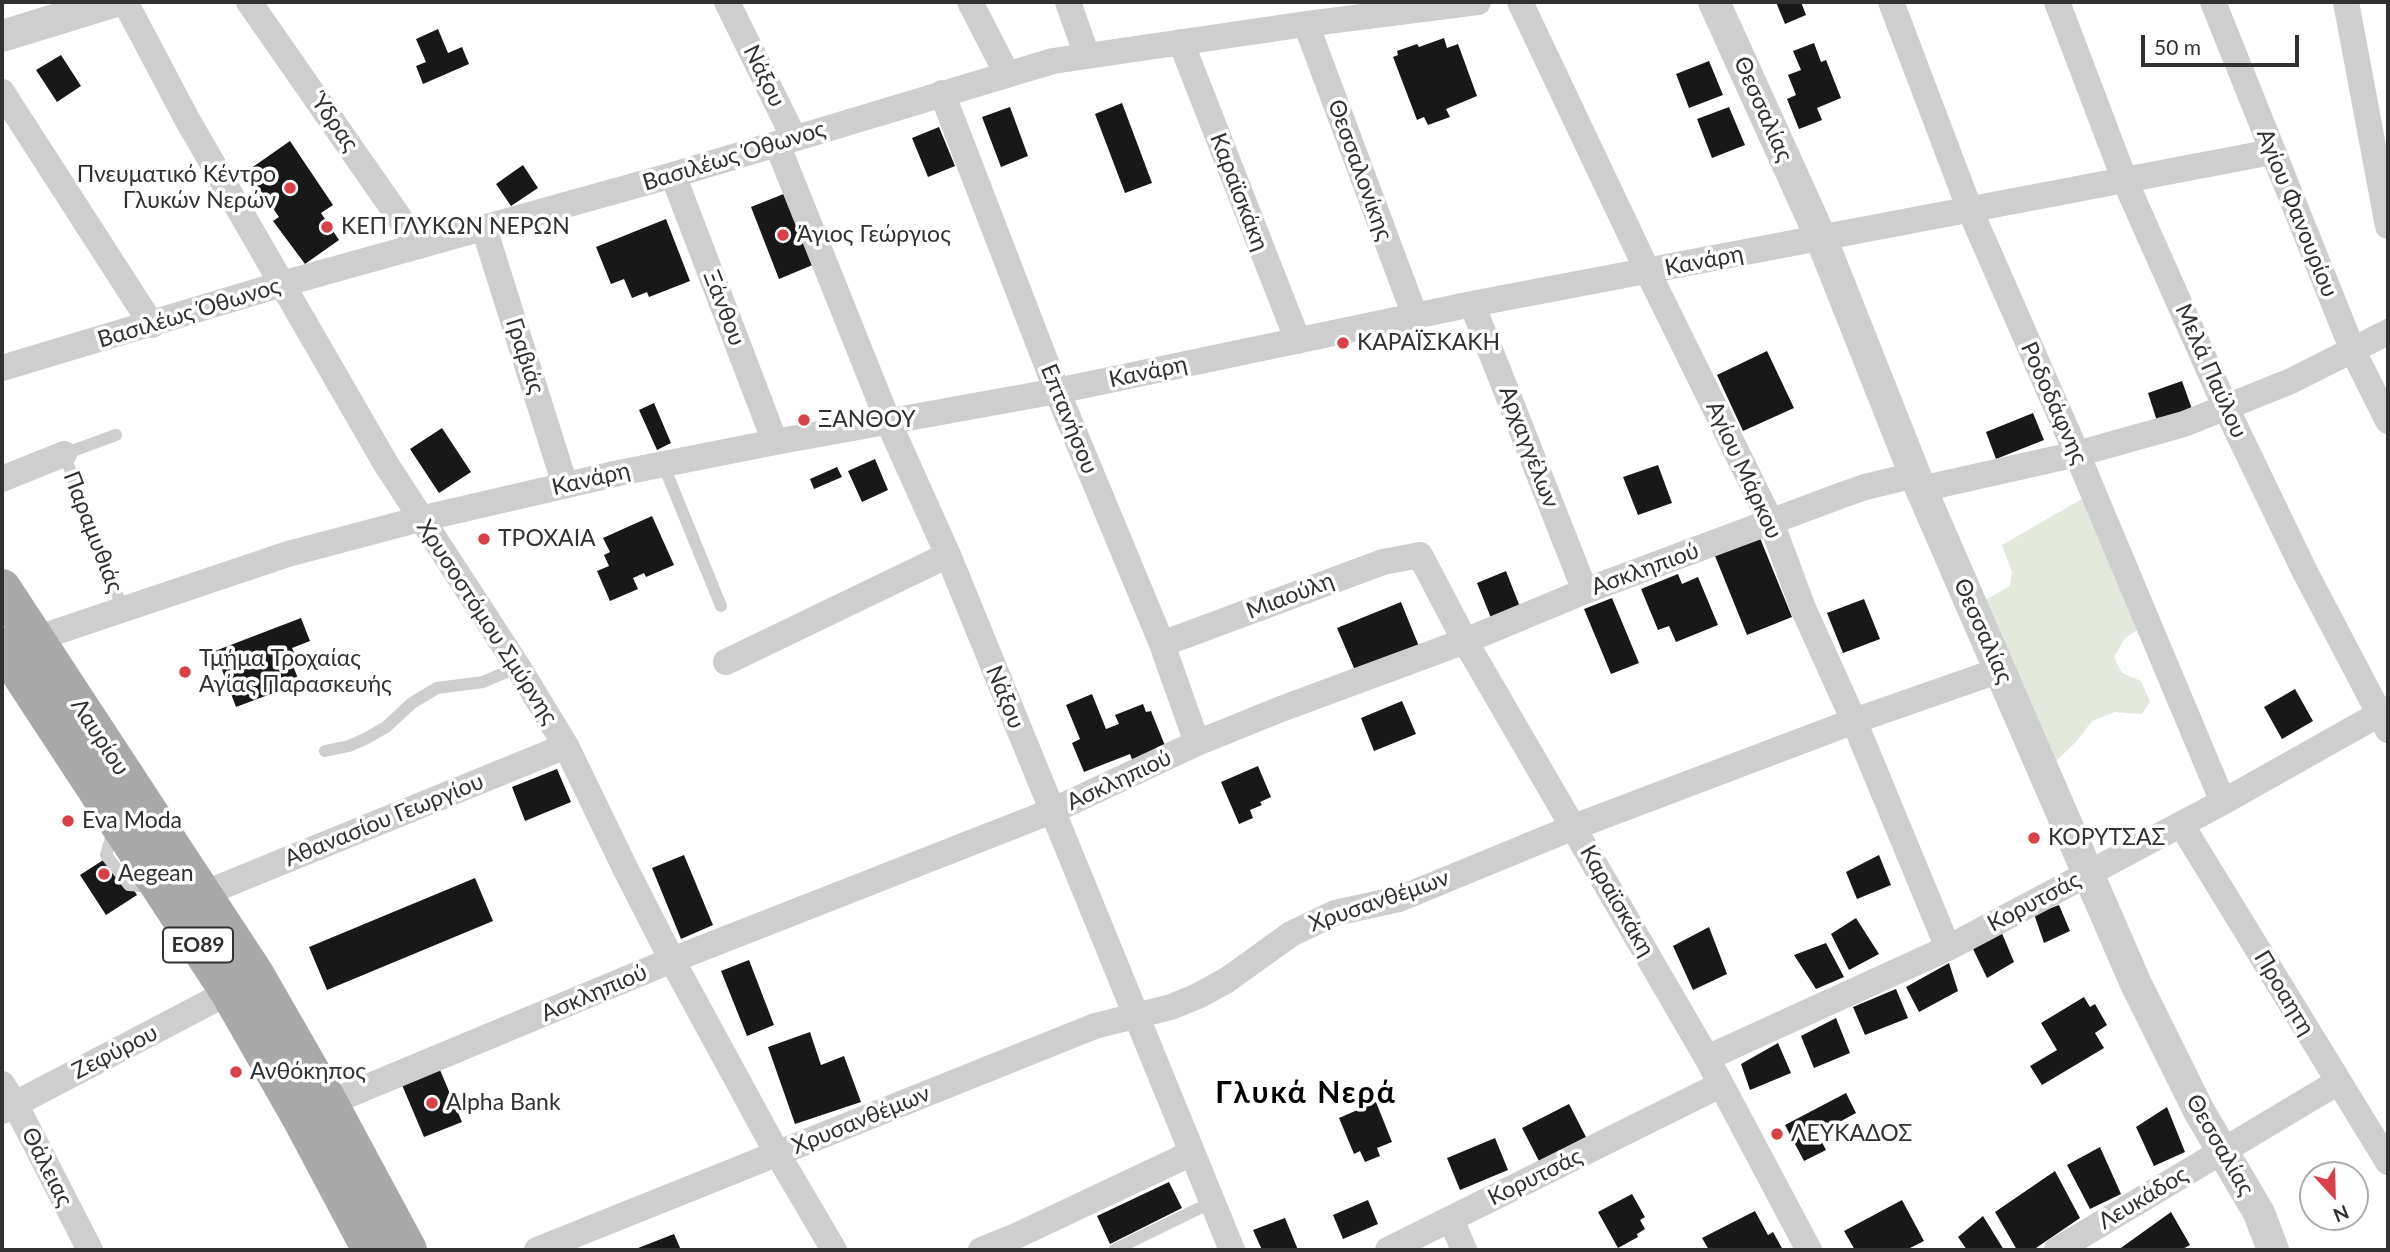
<!DOCTYPE html>
<meta charset="utf-8">
<style>
body{margin:0}
#map{position:relative;width:2390px;height:1252px;overflow:hidden;background:#fff;font-family:Lato,sans-serif}
canvas{display:block}
.frame{position:absolute;inset:0;border:4px solid #313131;pointer-events:none}
.north{position:absolute;left:2299px;top:1161px;width:70px;height:70px;box-sizing:border-box;background:#fff;border:2px solid #adadad;border-radius:50%;rotate:158deg;font-size:19px;font-weight:700;line-height:28px;text-align:center;color:#313131}
.north::after{content:'';display:block;margin:auto;width:24px;height:32px;background:#da4047;clip-path:polygon(50% 0,100% 100%,50% 72%,0 100%)}
.scale{position:absolute;left:2141px;top:35px;width:158px;height:32px;box-sizing:border-box;border:4px solid #313131;border-top:0;padding-left:9px;font-size:21px;line-height:24px;white-space:nowrap;color:#313131;-webkit-text-stroke:5px #fff;paint-order:stroke}
</style>
<div id="map">
<canvas width="2390" height="1252"></canvas>
<div class="frame"></div>
<div class="north">N</div>
<div class="scale">50 m</div>
</div>
<script>
const ctx = document.querySelector('canvas').getContext('2d');
ctx.lineJoin = 'round';
function paint(path, color) {
  ctx.fillStyle = color;
  ctx.fill(path, 'evenodd');
}
function poly(rows) {
  const path = new Path2D();
  for (const r of rows) {
    path.moveTo(r[0], r[1]);
    for (let i = 2; i < r.length; i += 2) path.lineTo(r[i], r[i + 1]);
  }
  return path;
}
function strokePath(path, color, width, dash) {
  ctx.strokeStyle = color;
  ctx.lineWidth = width;
  ctx.lineCap = dash ? 'butt' : 'round';
  ctx.setLineDash(dash || []);
  ctx.stroke(path);
}
function write(font, color, halo, rows, align = 'center') {
  ctx.font = font + ' Lato,sans-serif';
  ctx.lineWidth = 7;
  ctx.setLineDash([]);
  ctx.textBaseline = 'middle';
  ctx.strokeStyle = halo;
  ctx.fillStyle = color;
  for (const [text, x, y, turn = 0] of rows) {
    ctx.save();
    ctx.translate(x, y);
    ctx.rotate((+turn || 0) * Math.PI / 180);
    ctx.textAlign = isNaN(turn) ? turn : align;
    if (halo) ctx.strokeText(text, 0, 0);
    ctx.fillText(text, 0, 0);
    ctx.restore();
  }
}
const green = poly([
 [2087,496,2141,628,2125,638,2114,657,2122,673,2141,681,2150,702,2142,714,2115,712,2092,721,2076,742,2054,763,1985,600,2010,586,2012,572,2002,545]
]);
const building = poly([
 [1776,2,1801,2,1806,15,1785,24],
 [438,29,448,53,462,47,469,64,423,84,416,66,426,62,416,39],
 [1444,38,1447,48,1458,44,1477,96,1446,109,1450,117,1428,125,1424,117,1417,120,1393,57,1398,55,1397,51,1417,44,1419,47],
 [1814,43,1821,62,1826,60,1841,98,1817,108,1822,120,1799,129,1787,99,1796,95,1788,75,1801,70,1793,51],
 [61,55,81,86,57,102,36,70],
 [1709,61,1723,95,1689,108,1676,74],
 [1122,103,1152,183,1125,193,1095,114],
 [1010,107,1028,156,1001,167,982,117],
 [1729,107,1745,145,1712,158,1697,119],
 [939,127,955,166,928,177,912,138],
 [290,141,333,205,321,213,339,240,305,264,273,221,279,217,247,171],
 [523,165,538,188,511,206,496,184],
 [786,193,815,264,779,279,751,207],
 [666,219,690,281,649,297,647,292,632,298,624,279,611,284,596,247],
 [1767,351,1794,408,1743,431,1717,375],
 [2182,381,2192,409,2157,421,2148,393],
 [654,403,671,443,657,450,639,410],
 [2033,413,2044,440,1996,459,1986,432],
 [442,428,471,472,439,493,410,449],
 [875,459,888,490,862,502,848,471],
 [1658,465,1672,503,1638,515,1623,477],
 [837,467,842,477,814,489,810,479],
 [652,516,674,565,646,577,644,573,633,578,638,589,610,601,597,571,609,566,604,555,610,552,603,538],
 [1760,538,1792,617,1747,635,1715,556],
 [1506,571,1520,607,1491,618,1477,583],
 [1678,574,1682,584,1698,577,1718,625,1676,642,1669,626,1658,630,1641,589],
 [1612,598,1639,663,1611,674,1584,609],
 [1864,599,1880,639,1843,653,1827,613],
 [1401,602,1420,649,1357,675,1337,628],
 [301,618,310,641,292,648,299,664,293,666,300,683,236,707,215,651],
 [2295,689,2313,721,2282,739,2264,707],
 [1092,694,1106,729,1119,724,1115,715,1143,704,1146,712,1151,711,1166,748,1133,762,1130,754,1084,772,1072,743,1080,739,1066,705],
 [1402,701,1416,734,1374,751,1361,718],
 [1258,766,1271,797,1260,802,1262,805,1250,810,1253,818,1239,824,1221,782],
 [557,769,571,802,525,821,512,787],
 [111,855,137,895,106,915,80,875],
 [684,855,713,925,681,939,652,868],
 [1879,855,1891,885,1857,899,1846,872],
 [475,878,493,921,327,990,309,947],
 [2059,905,2070,931,2044,943,2034,914],
 [1856,918,1879,954,1849,970,1831,934],
 [1709,927,1727,974,1693,990,1673,946],
 [2001,931,2014,962,1987,978,1973,949],
 [1826,943,1844,977,1816,989,1794,955],
 [749,960,774,1025,747,1036,721,971],
 [1949,963,1958,991,1919,1012,1906,987],
 [1896,989,1908,1018,1865,1035,1853,1007],
 [2084,997,2090,1007,2095,1004,2107,1025,2095,1033,2104,1048,2042,1085,2030,1066,2057,1050,2041,1023],
 [1836,1018,1850,1053,1814,1068,1801,1036],
 [810,1032,821,1065,844,1056,861,1102,795,1124,768,1047],
 [1778,1043,1791,1073,1750,1090,1741,1064],
 [440,1070,462,1122,424,1137,402,1085],
 [1846,1093,1856,1113,1830,1127,1827,1122,1815,1129,1826,1150,1804,1161,1785,1125],
 [1376,1102,1392,1142,1377,1148,1380,1156,1365,1162,1360,1151,1354,1154,1339,1118],
 [1569,1104,1586,1137,1539,1161,1522,1128],
 [2167,1107,2185,1152,2154,1166,2136,1127],
 [1495,1138,1508,1170,1460,1190,1447,1158],
 [2100,1147,2121,1194,2090,1209,2067,1165],
 [2055,1171,2080,1218,2033,1250,2017,1250,1995,1212],
 [1169,1182,1182,1208,1110,1244,1097,1216],
 [1632,1194,1645,1217,1640,1220,1645,1229,1637,1234,1638,1237,1618,1248,1598,1212],
 [1368,1200,1378,1224,1343,1239,1333,1215],
 [1902,1200,1924,1241,1906,1250,1855,1250,1844,1231],
 [1755,1211,1768,1235,1773,1232,1783,1250,1709,1250,1702,1238],
 [2171,1212,2190,1245,2181,1250,2118,1250],
 [1983,1216,2004,1250,1967,1250,1958,1237],
 [1285,1218,1298,1250,1262,1250,1253,1230],
 [674,1234,681,1250,633,1250]
]);
const service = poly([
 [116,435,64,454,123,610],
 [663,464,721,606],
 [325,751,349,746,365,739,386,727,412,703,437,688,483,682,518,667],
 [113,831,106,855,129,885,152,887],
 [1114,1250,1212,1202]
]);
const minor = poly([
 [125,2,188,121,386,464,518,667,566,746,627,872,672,960,777,1153,834,1250],
 [249,2,419,246],
 [727,2,794,138],
 [970,2,1007,74],
 [1068,2,1087,56],
 [1520,2,1648,272,1771,522,1803,608,1854,721,1948,948],
 [1891,2,1970,210,2077,454,2223,802],
 [2057,2,2125,181,2226,408,2305,572,2388,730],
 [2213,2,2353,351,2388,421],
 [2346,2,2388,226],
 [1306,24,1415,316],
 [1181,42,1298,341],
 [2,92,152,325],
 [942,93,1057,391,1162,644,1197,743],
 [777,144,888,421,948,555,1232,1250],
 [673,175,775,442],
 [484,228,565,485],
 [1472,304,1585,591],
 [2,368,282,284,673,175,1053,61,1306,24,1478,2],
 [2,479,64,454],
 [1921,489,2077,454,2184,424,2291,381,2388,332],
 [35,639,288,554,420,519,619,473,775,442,1057,391,1472,304,2272,152],
 [1162,644,1383,562,1420,555,1465,641,1707,1058,1809,1250],
 [726,662,948,555],
 [2181,824,2388,1162],
 [203,894,566,746],
 [1707,1058,1948,948,2223,802,2388,709],
 [2,1084,15,1104,90,1250],
 [329,1103,672,960,1052,811,1197,743,1281,709,1465,641,1585,591,1845,494,1865,487,1915,475],
 [2,1111,229,992],
 [1451,1219,1464,1250],
 [537,1250,1095,1026,1171,1007,1198,996,1227,980,1291,934,1335,913,1399,899,1574,827,1854,721,2000,670],
 [981,1250,1016,1236,1192,1153],
 [1388,1250,1720,1085],
 [2057,1250,2338,1082]
]);
const tertiary = poly([
 [1714,2,1821,238,1915,475,2136,984,2199,1111,2259,1213,2273,1250],
 [2,36,113,2]
]);
const primary = poly([
 [2,588,255,974,329,1103,408,1250],
 [2,646,229,992,302,1120,371,1250]
]);
const markers = [
 [290,188,7,"#da4047"],
 [327,227,7,"#da4047"],
 [783,235,7,"#da4047"],
 [1343,343,7,"#da4047"],
 [804,420,7,"#da4047"],
 [484,539,7,"#da4047"],
 [185,672,7,"#da4047"],
 [68,821,7,"#da4047"],
 [2034,838,7,"#da4047"],
 [104,874,7,"#da4047"],
 [236,1072,7,"#da4047"],
 [432,1103,7,"#da4047"],
 [1777,1134,7,"#da4047"]
];
const shields = [
 [198,945,70]
];
const shieldNames = [
 ["ΕΟ89",198,945]
];
const streetNames = [
 ["Νάξου",764,76,64],
 ["Θεσσαλίας",1763,109,66],
 ["Ύδρας",335,123,55],
 ["Βασιλέως Όθωνος",734,156,-17],
 ["Θεσσαλονίκης",1360,170,70],
 ["Καραϊσκάκη",1239,192,69],
 ["Αγίου Φανουρίου",2297,213,68],
 ["Κανάρη",1704,261,-11],
 ["Ξάνθου",724,308,69],
 ["Βασιλέως Όθωνος",189,313,-17],
 ["Γραβιάς",525,356,72],
 ["Μελά Παύλου",2211,371,66],
 ["Κανάρη",1148,372,-12],
 ["Ροδοδάφνης",2054,403,66],
 ["Επτανήσου",1069,419,68],
 ["Αρχαγγέλων",1529,447,69],
 ["Αγίου Μάρκου",1744,470,65],
 ["Κανάρη",591,479,-13],
 ["Παραμυθιάς",93,532,69],
 ["Ασκληπιού",1645,569,-20],
 ["Μιαούλη",1290,596,-21],
 ["Χρυσοστόμου Σμύρνης",487,622,57],
 ["Θεσσαλίας",1983,631,66],
 ["Νάξου",1005,697,68],
 ["Λαυρίου",100,737,57],
 ["Ασκληπιού",1119,780,-25],
 ["Αθανασίου Γεωργίου",384,820,-22],
 ["Χρυσανθέμων",1379,901,-19],
 ["Καραϊσκάκη",1617,901,60],
 ["Κορυτσάς",2034,902,-28],
 ["Ασκληπιού",594,993,-23],
 ["Προαητη",2284,993,59],
 ["Ζεφύρου",115,1052,-27],
 ["Χρυσανθέμων",861,1120,-22],
 ["Θεσσαλίας",2220,1145,60],
 ["Θάλειας",47,1167,63],
 ["Κορυτσάς",1535,1177,-26],
 ["Λευκάδος",2143,1198,-31]
];
const poiNames = [
 ["Πνευματικό Κέντρο",276,175,"right"],
 ["Γλυκών Νερών",276,201,"right"],
 ["ΚΕΠ ΓΛΥΚΩΝ ΝΕΡΩΝ",341,227],
 ["Άγιος Γεώργιος",797,235],
 ["ΚΑΡΑΪΣΚΑΚΗ",1357,343],
 ["ΞΑΝΘΟΥ",818,420],
 ["ΤΡΟΧΑΙΑ",498,539],
 ["Τμήμα Τροχαίας",199,659],
 ["Αγίας Παρασκευής",199,685],
 ["Eva Moda",82,821],
 ["ΚΟΡΥΤΣΑΣ",2048,838],
 ["Aegean",118,874],
 ["Ανθόκηπος",250,1072],
 ["Alpha Bank",446,1103],
 ["ΛΕΥΚΑΔΟΣ",1791,1134]
];
const districtNames = [
 ["Γλυκά Νερά",1306,1093]
];
paint(green, '#e3e9dd');
paint(building, '#181818');
strokePath(service, '#cecece', 12);
strokePath(minor, '#cecece', 26);
strokePath(tertiary, '#cecece', 32);
strokePath(primary, '#a9a9a9', 38);
for (const [x, y, r, color] of markers) {
  const dot = new Path2D();
  dot.arc(x, y, r, 0, 2 * Math.PI);
  ctx.fillStyle = color;
  ctx.fill(dot);
  strokePath(dot, '#fff', 2.5);
}
for (const [x, y, w] of shields) {
  const box = new Path2D();
  box.roundRect(x - w / 2, y - 17.5, w, 35, 5);
  ctx.fillStyle = '#fff';
  ctx.fill(box);
  strokePath(box, '#313131', 2);
}
write('bold 21px', '#313131', null, shieldNames);
write('23px', '#313131', '#fff', streetNames);
write('23px', '#313131', '#fff', poiNames, 'left');
ctx.letterSpacing = '2px';
write('bold 30px', '#000', '#fff', districtNames);
ctx.letterSpacing = '0px';
</script>
